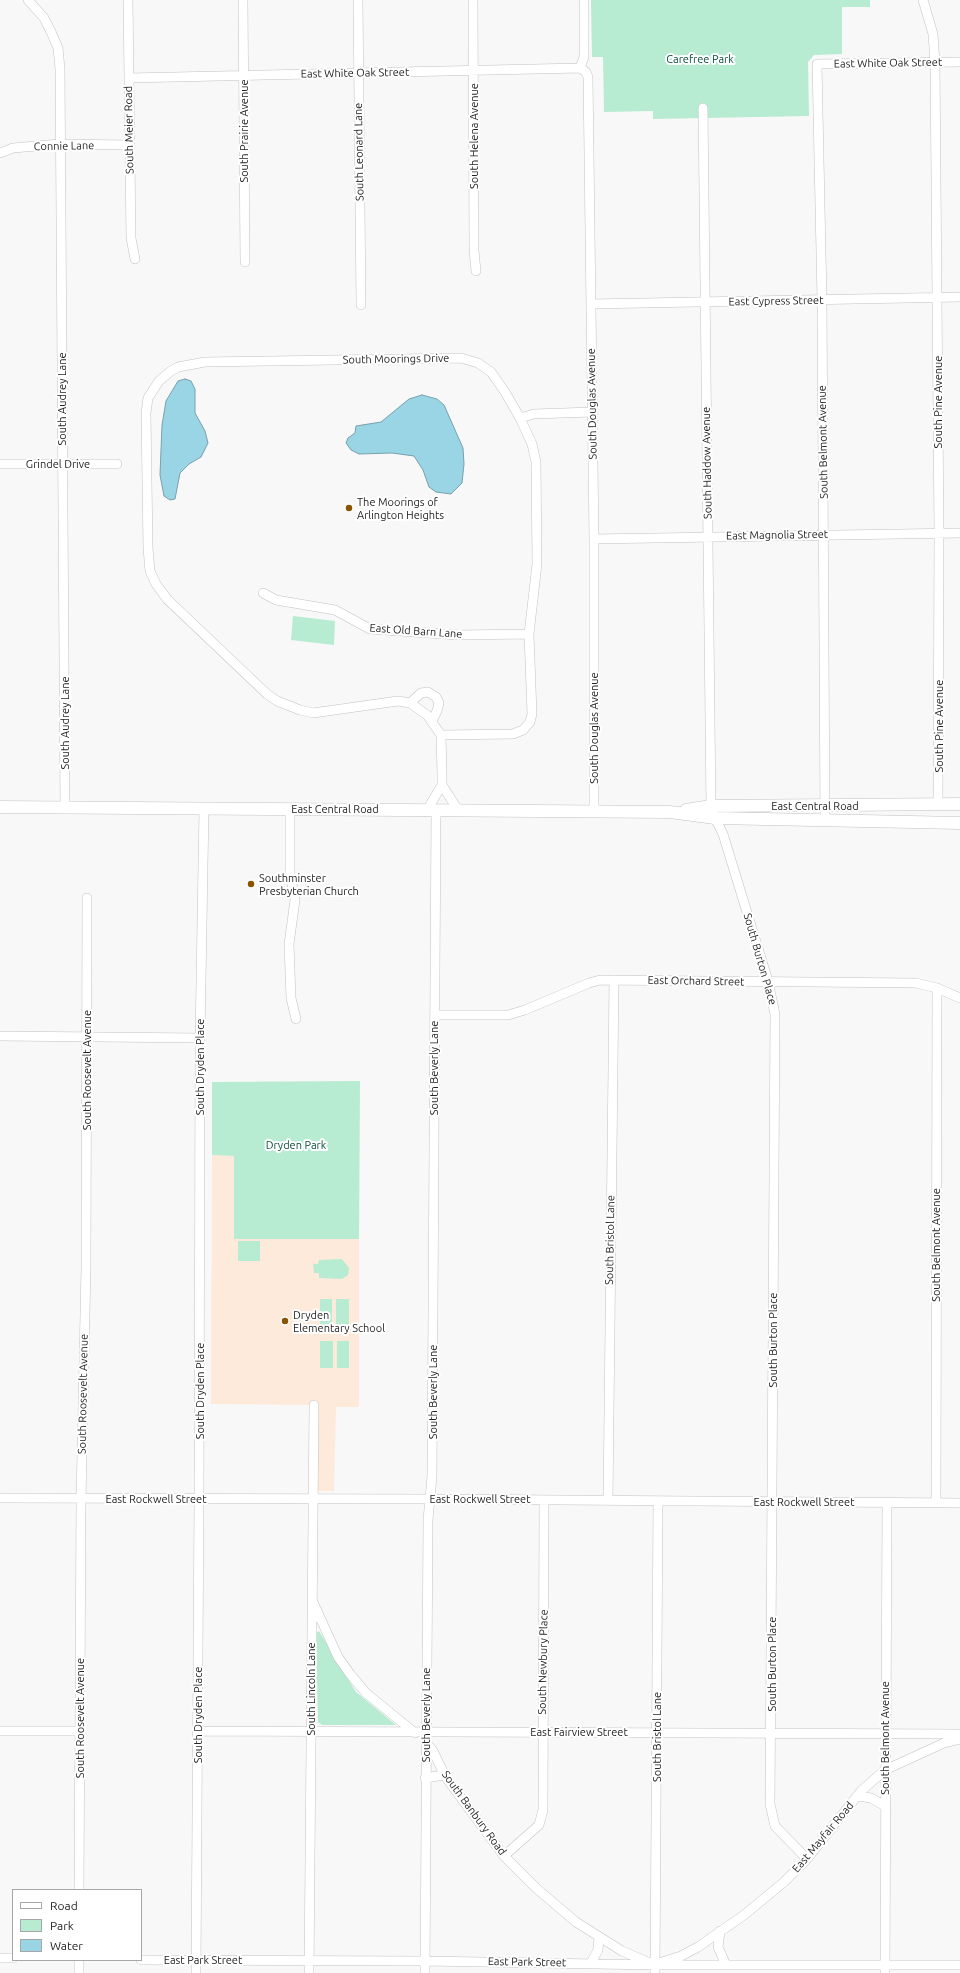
<!DOCTYPE html>
<style>
body{margin:0}
#map{position:relative;width:960px;height:1973px;overflow:hidden;background:#f8f8f9;font-family:Ubuntu,sans-serif}
canvas{display:block}
.legend{position:absolute;left:12px;top:1889px;width:130px;height:72px;box-sizing:border-box;background:#fff;border:1px solid #a7a7a7;margin:0;padding:5px 7px;list-style:none;font-size:12px;color:#242424}
.legend li{display:flex;align-items:center;gap:8px;height:20px}
.legend b{width:20px;border:1px solid #a7a7a7}
</style>
<div id="map">
<canvas width="960" height="1973"></canvas>
<ul class="legend">
<li><b style="height:5px;background:#fff"></b>Road</li>
<li><b style="height:11px;background:#b7ebd2"></b>Park</li>
<li><b style="height:11px;background:#9ad5e6"></b>Water</li>
</ul>
</div>
<script>
const ctx = document.querySelector('canvas').getContext('2d');
ctx.lineJoin = 'round';
function paint(path, color) {
  ctx.fillStyle = color;
  ctx.fill(path, 'evenodd');
}
function poly(rows) {
  const path = new Path2D();
  for (const r of rows) {
    path.moveTo(r[0], r[1]);
    for (let i = 2; i < r.length; i += 2) path.lineTo(r[i], r[i + 1]);
  }
  return path;
}
function strokePath(path, color, width, dash) {
  ctx.strokeStyle = color;
  ctx.lineWidth = width;
  ctx.lineCap = dash ? 'butt' : 'round';
  ctx.setLineDash(dash || []);
  ctx.stroke(path);
}
function write(font, color, halo, rows, align = 'center') {
  ctx.font = font + ' Ubuntu,sans-serif';
  ctx.lineWidth = 4;
  ctx.setLineDash([]);
  ctx.textBaseline = 'middle';
  ctx.strokeStyle = halo;
  ctx.fillStyle = color;
  for (const [text, x, y, turn = 0] of rows) {
    ctx.save();
    ctx.translate(x, y);
    ctx.rotate((+turn || 0) * Math.PI / 180);
    ctx.textAlign = isNaN(turn) ? turn : align;
    if (halo) ctx.strokeText(text, 0, 0);
    ctx.fillText(text, 0, 0);
    ctx.restore();
  }
}
const education = poly([
 [212,1155,234,1156,234,1239,359,1239,359,1407,336,1407,334,1491,317,1491,316,1405,211,1404]
]);
const green = poly([
 [591,0,870,0,870,7,842,7,842,54,814,55,808,62,809,116,653,119,653,111,604,112,603,57,592,57],
 [293,616,335,621,334,645,291,640],
 [360,1081,359,1239,234,1239,234,1156,212,1155,212,1082],
 [238,1241,260,1241,260,1261,238,1261],
 [342,1259,349,1268,348,1275,342,1279,319,1278,319,1273,314,1273,313,1264,318,1264,319,1260],
 [320,1299,332,1299,332,1326,320,1326],
 [336,1299,349,1299,349,1326,336,1326],
 [320,1341,333,1341,333,1368,320,1368],
 [337,1341,349,1341,349,1368,337,1368],
 [319,1631,356,1692,396,1725,322,1725,318,1722,316,1633]
]);
const water = poly([
 [185,379,191,381,195,389,195,413,205,431,208,443,201,457,189,464,180,473,175,499,170,500,164,496,160,475,162,425,166,401,178,381,185,379],
 [422,395,437,399,444,405,463,448,464,464,462,483,451,494,436,492,429,487,423,470,414,456,392,453,359,454,351,450,346,443,348,438,355,433,356,426,381,422,409,399,422,395]
]);
const minor = poly([
 [28,0,44,18,52,34,58,48,60,69,65,808],
 [128,0,131,238,135,259],
 [243,0,245,262],
 [358,0,361,305],
 [473,0,474,251,476,271],
 [584,0,584,57,580,68,586,72,588,77,594,539,594,812],
 [923,0,933,34,935,63,939,533,938,805],
 [129,78,580,68],
 [703,108,711,806,715,818,723,834,768,981,775,1014,770,1804,775,1826,807,1859],
 [0,153,13,148,60,144,129,145],
 [591,304,960,297],
 [520,418,534,414,592,412],
 [0,464,117,464],
 [594,539,960,533],
 [263,593,276,600,335,610,370,629,458,635,529,634],
 [410,703,421,693,428,692,436,697,439,703,437,711,432,721],
 [442,785,458,810],
 [290,809,290,874,295,900,289,944,291,998,296,1019],
 [427,810,442,785,442,775,441,735,427,715,410,703,398,701,313,713,300,710,277,701,267,694,167,599,156,584,150,571,148,548,146,413,148,398,159,381,171,371,178,367,205,362,461,358,478,363,491,372,505,392,520,418,532,444,536,462,537,564,529,634,532,714,530,722,523,730,513,734,441,735],
 [825,821,822,300,817,64,960,62],
 [435,1015,508,1015,525,1010,589,983,600,980,916,983,937,988,960,998],
 [0,1036,200,1038],
 [0,1498,429,1499,960,1503],
 [608,1500,614,980],
 [936,1503,937,988],
 [313,1602,338,1657,350,1674,366,1693,415,1733],
 [0,1731,79,1731],
 [198,1731,960,1734],
 [425,1741,433,1751,445,1776,504,1856,536,1888,576,1922,622,1951,650,1963],
 [425,1778,444,1775],
 [858,1796,871,1798,885,1806],
 [504,1856,539,1825,543,1810,544,1500],
 [79,1890,81,1499,86,1267,87,898],
 [720,1931,718,1947,726,1965],
 [0,1958,13,1958],
 [79,1960,79,1973],
 [141,1960,425,1961,655,1965,960,1965],
 [662,1962,681,1956,698,1947,744,1915,784,1882,807,1859,861,1791,885,1770,944,1743,960,1739],
 [591,1963,598,1950,599,1937],
 [196,1973,199,1499,200,1038,204,809],
 [309,1973,314,1405],
 [425,1973,428,1520,432,1476,436,810],
 [655,1973,658,1501],
 [885,1973,887,1503]
]);
const major = poly([
 [0,807,670,812,715,818,960,823],
 [686,810,711,806,960,804]
]);
const markers = [
 [349,508,4,"#895400"],
 [251,884,4,"#895400"],
 [285,1321,4,"#895400"]
];
const parkNames = [
 ["Carefree Park",700,59],
 ["Dryden Park",296,1145]
];
const streetNames = [
 ["East White Oak Street",888,63,-1],
 ["East White Oak Street",355,73,-1],
 ["South Meier Road",129,130,-91],
 ["South Prairie Avenue",244,131,-90],
 ["South Helena Avenue",474,136,-90],
 ["Connie Lane",64,146,-1],
 ["South Leonard Lane",359,152,-91],
 ["East Cypress Street",776,301,-1],
 ["South Moorings Drive",396,359,-1],
 ["South Audrey Lane",62,399,-90],
 ["South Pine Avenue",938,402,-90],
 ["South Douglas Avenue",592,404,-91],
 ["South Belmont Avenue",823,442,-91],
 ["South Haddow Avenue",707,463,-91],
 ["Grindel Drive",58,464],
 ["East Magnolia Street",777,535,-1],
 ["East Old Barn Lane",416,631,4],
 ["South Audrey Lane",65,723,-90],
 ["South Pine Avenue",939,726,-90],
 ["South Douglas Avenue",594,728,-90],
 ["East Central Road",815,806],
 ["East Central Road",335,809],
 ["South Burton Place",760,959,74],
 ["East Orchard Street",696,981,1],
 ["South Dryden Place",200,1067,-90],
 ["South Beverly Lane",434,1068,-90],
 ["South Roosevelt Avenue",87,1070,-90],
 ["South Bristol Lane",610,1240,-89],
 ["South Belmont Avenue",936,1245,-90],
 ["South Burton Place",773,1340,-90],
 ["South Dryden Place",200,1391,-90],
 ["South Beverly Lane",433,1392,-90],
 ["South Roosevelt Avenue",83,1394,-89],
 ["East Rockwell Street",156,1499],
 ["East Rockwell Street",480,1499],
 ["East Rockwell Street",804,1502],
 ["South Newbury Place",543,1662,-89],
 ["South Burton Place",772,1664,-90],
 ["South Lincoln Lane",311,1689,-90],
 ["South Dryden Place",198,1715,-90],
 ["South Beverly Lane",426,1715,-90],
 ["South Roosevelt Avenue",80,1718,-90],
 ["East Fairview Street",579,1732],
 ["South Bristol Lane",657,1737,-90],
 ["South Belmont Avenue",885,1738,-90],
 ["South Banbury Road",474,1813,54],
 ["East Mayfair Road",823,1837,-50],
 ["East Park Street",203,1960],
 ["East Park Street",527,1962,1]
];
const poiNames = [
 ["The Moorings of",357,502],
 ["Arlington Heights",357,515],
 ["Southminster",259,878],
 ["Presbyterian Church",259,891],
 ["Dryden",293,1315],
 ["Elementary School",293,1328]
];
paint(education, '#feeada');
paint(green, '#b7ebd2');
paint(water, '#9ad5e6');
strokePath(water, '#77a0ac', 1);
strokePath(minor, '#c2c2c3', 10);
strokePath(major, '#c2c2c3', 13);
strokePath(minor, '#fff', 9);
strokePath(major, '#fff', 12);
for (const [x, y, r, color] of markers) {
  const dot = new Path2D();
  dot.arc(x, y, r, 0, 2 * Math.PI);
  ctx.fillStyle = color;
  ctx.fill(dot);
  strokePath(dot, '#fff', 1.5);
}
write('11px', '#094e37', '#fff', parkNames);
write('11px', '#242424', '#fff', streetNames);
write('11px', '#242424', '#fff', poiNames, 'left');
</script>
